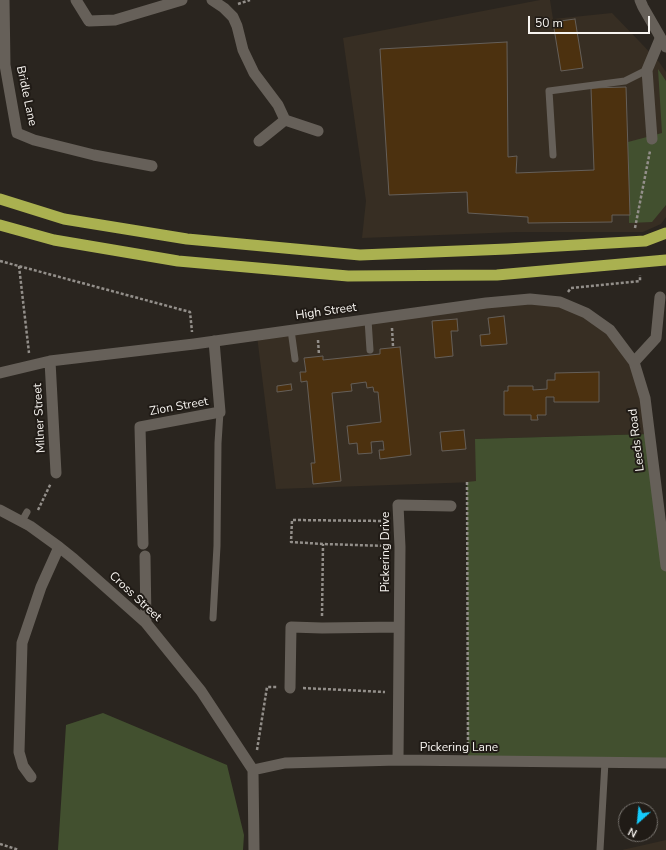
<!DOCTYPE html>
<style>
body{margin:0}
#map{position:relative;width:666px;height:850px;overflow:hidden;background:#2a251f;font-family:"Nunito Sans",sans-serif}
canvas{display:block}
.north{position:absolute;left:618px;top:802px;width:40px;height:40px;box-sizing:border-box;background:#201b16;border:1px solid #76726d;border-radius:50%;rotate:207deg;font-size:11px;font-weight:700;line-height:16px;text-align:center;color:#f7f4f0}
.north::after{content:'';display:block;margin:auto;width:14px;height:18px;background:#14cafb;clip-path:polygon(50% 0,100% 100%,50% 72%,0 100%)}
.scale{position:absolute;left:528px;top:16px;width:122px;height:18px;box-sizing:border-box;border:2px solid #f7f4f0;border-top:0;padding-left:5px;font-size:12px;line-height:14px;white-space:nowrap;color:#f7f4f0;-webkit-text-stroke:3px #201b16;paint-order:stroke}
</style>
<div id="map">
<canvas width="666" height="850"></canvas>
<div class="north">N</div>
<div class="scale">50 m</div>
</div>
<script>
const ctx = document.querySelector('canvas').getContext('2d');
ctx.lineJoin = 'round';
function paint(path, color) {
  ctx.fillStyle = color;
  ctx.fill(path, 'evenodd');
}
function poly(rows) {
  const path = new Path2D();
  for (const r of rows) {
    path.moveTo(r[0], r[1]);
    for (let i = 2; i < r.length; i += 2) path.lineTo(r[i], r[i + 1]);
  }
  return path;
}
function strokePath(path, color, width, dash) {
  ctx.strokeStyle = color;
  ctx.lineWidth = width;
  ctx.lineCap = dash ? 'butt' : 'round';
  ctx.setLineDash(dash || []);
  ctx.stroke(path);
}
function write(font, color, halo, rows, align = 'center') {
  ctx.font = font + ' "Nunito Sans",sans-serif';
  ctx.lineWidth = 4;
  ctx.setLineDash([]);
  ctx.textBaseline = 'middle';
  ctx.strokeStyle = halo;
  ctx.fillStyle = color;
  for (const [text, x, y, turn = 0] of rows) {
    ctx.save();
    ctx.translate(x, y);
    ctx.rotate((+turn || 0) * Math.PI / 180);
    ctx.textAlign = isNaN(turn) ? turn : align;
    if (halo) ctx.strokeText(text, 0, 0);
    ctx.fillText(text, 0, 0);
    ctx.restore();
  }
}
const built = poly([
 [540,0,550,0,553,19,612,13,640,42,659,62,666,72,666,217,661,224,643,232,517,232,362,238,366,201,343,38],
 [530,299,586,313,634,362,649,434,476,439,476,482,276,489,257,336],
 [666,840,666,850,622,850]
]);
const green = poly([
 [658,69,666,81,666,205,652,222,629,223,628,142,662,133],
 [649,434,666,566,666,763,468,761,467,482,476,481,475,439],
 [103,713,227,765,244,835,243,850,58,850,66,725]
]);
const building = poly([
 [575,19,583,68,561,71,553,22,575,19],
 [507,42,508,157,517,156,516,173,594,170,591,88,626,87,630,215,612,215,612,222,528,223,528,217,468,213,467,192,389,195,380,49,507,42],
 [504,316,507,344,481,346,480,335,490,334,488,318,504,316],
 [457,319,458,331,451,331,453,356,435,358,432,321,457,319],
 [400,347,411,455,380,459,379,450,384,450,383,441,371,442,372,453,358,454,357,443,349,444,347,426,381,422,378,392,374,392,373,387,367,388,366,382,351,384,352,391,332,393,341,481,313,484,311,463,315,463,307,381,301,382,300,372,306,372,304,358,323,356,323,360,380,354,380,349,400,347],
 [599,372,599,402,554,402,554,397,546,397,546,415,537,415,538,420,531,420,531,415,504,415,504,391,508,391,508,386,533,386,533,390,547,389,547,380,555,380,555,373,599,372],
 [291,384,292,390,277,392,277,386,291,384],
 [464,430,466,449,442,451,440,432,464,430]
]);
const path = poly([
 [238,4,250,0],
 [635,228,650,151],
 [0,261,190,312,192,332],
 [19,266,29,353],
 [568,292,571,288,640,281,640,275],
 [392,328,393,346],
 [318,340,319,355],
 [467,482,468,748],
 [38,510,51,483],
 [386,521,292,520,291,542,323,544,387,546],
 [322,616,323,544],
 [303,688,385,692],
 [257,750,267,687,278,687],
 [0,844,19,850]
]);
const service = poly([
 [553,155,549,91,625,81,647,70],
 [368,320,370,350],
 [291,330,295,359],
 [22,521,27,512],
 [213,618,217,546,218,443,220,412],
 [600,850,605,762]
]);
const minor = poly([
 [4,0,5,65,17,133,34,140,94,155,152,166],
 [76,0,89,21,115,20,182,0],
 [212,0,224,8,233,17,237,26,243,50,254,73,278,105,285,120],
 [652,139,647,70,660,39],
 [259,141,285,120,318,131],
 [50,361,56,473],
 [634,362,656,338,660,297],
 [0,373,50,361,194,344,486,303,530,299,560,302,586,313,610,330,634,362,645,398,666,566],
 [0,510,30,526,59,547,74,559,146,623,201,691,253,770],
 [143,544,140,427,220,412,214,341],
 [145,556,146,623],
 [290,688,291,627,322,628,399,627],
 [398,760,400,547,398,505,451,506],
 [253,770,285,763,398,760,666,763],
 [253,770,254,850],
 [31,777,23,766,19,752,22,643,41,587,59,547]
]);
const secondary = poly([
 [640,0,643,7,666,47]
]);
const trunk = poly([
 [0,199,64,219,187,239,360,255,507,249,645,241,666,233],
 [0,225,54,240,178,261,348,276,497,275,666,260]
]);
const streetNames = [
 ["Bridle Lane",26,96,78],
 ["High Street",326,312,-8],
 ["Zion Street",179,407,-10],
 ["Milner Street",40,418,-93],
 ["Leeds Road",637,440,-97],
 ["Pickering Drive",386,552,-90],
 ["Cross Street",135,597,43],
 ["Pickering Lane",459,748]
];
paint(built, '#372e23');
paint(green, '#42502f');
paint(building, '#4c310f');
strokePath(building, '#655f59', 1);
strokePath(path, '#938f8a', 2.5, [3, 2]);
strokePath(service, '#666059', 7);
strokePath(minor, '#666059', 11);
strokePath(secondary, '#666059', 11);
strokePath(trunk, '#aab150', 11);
write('12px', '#f7f4f0', '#201b16', streetNames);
</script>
